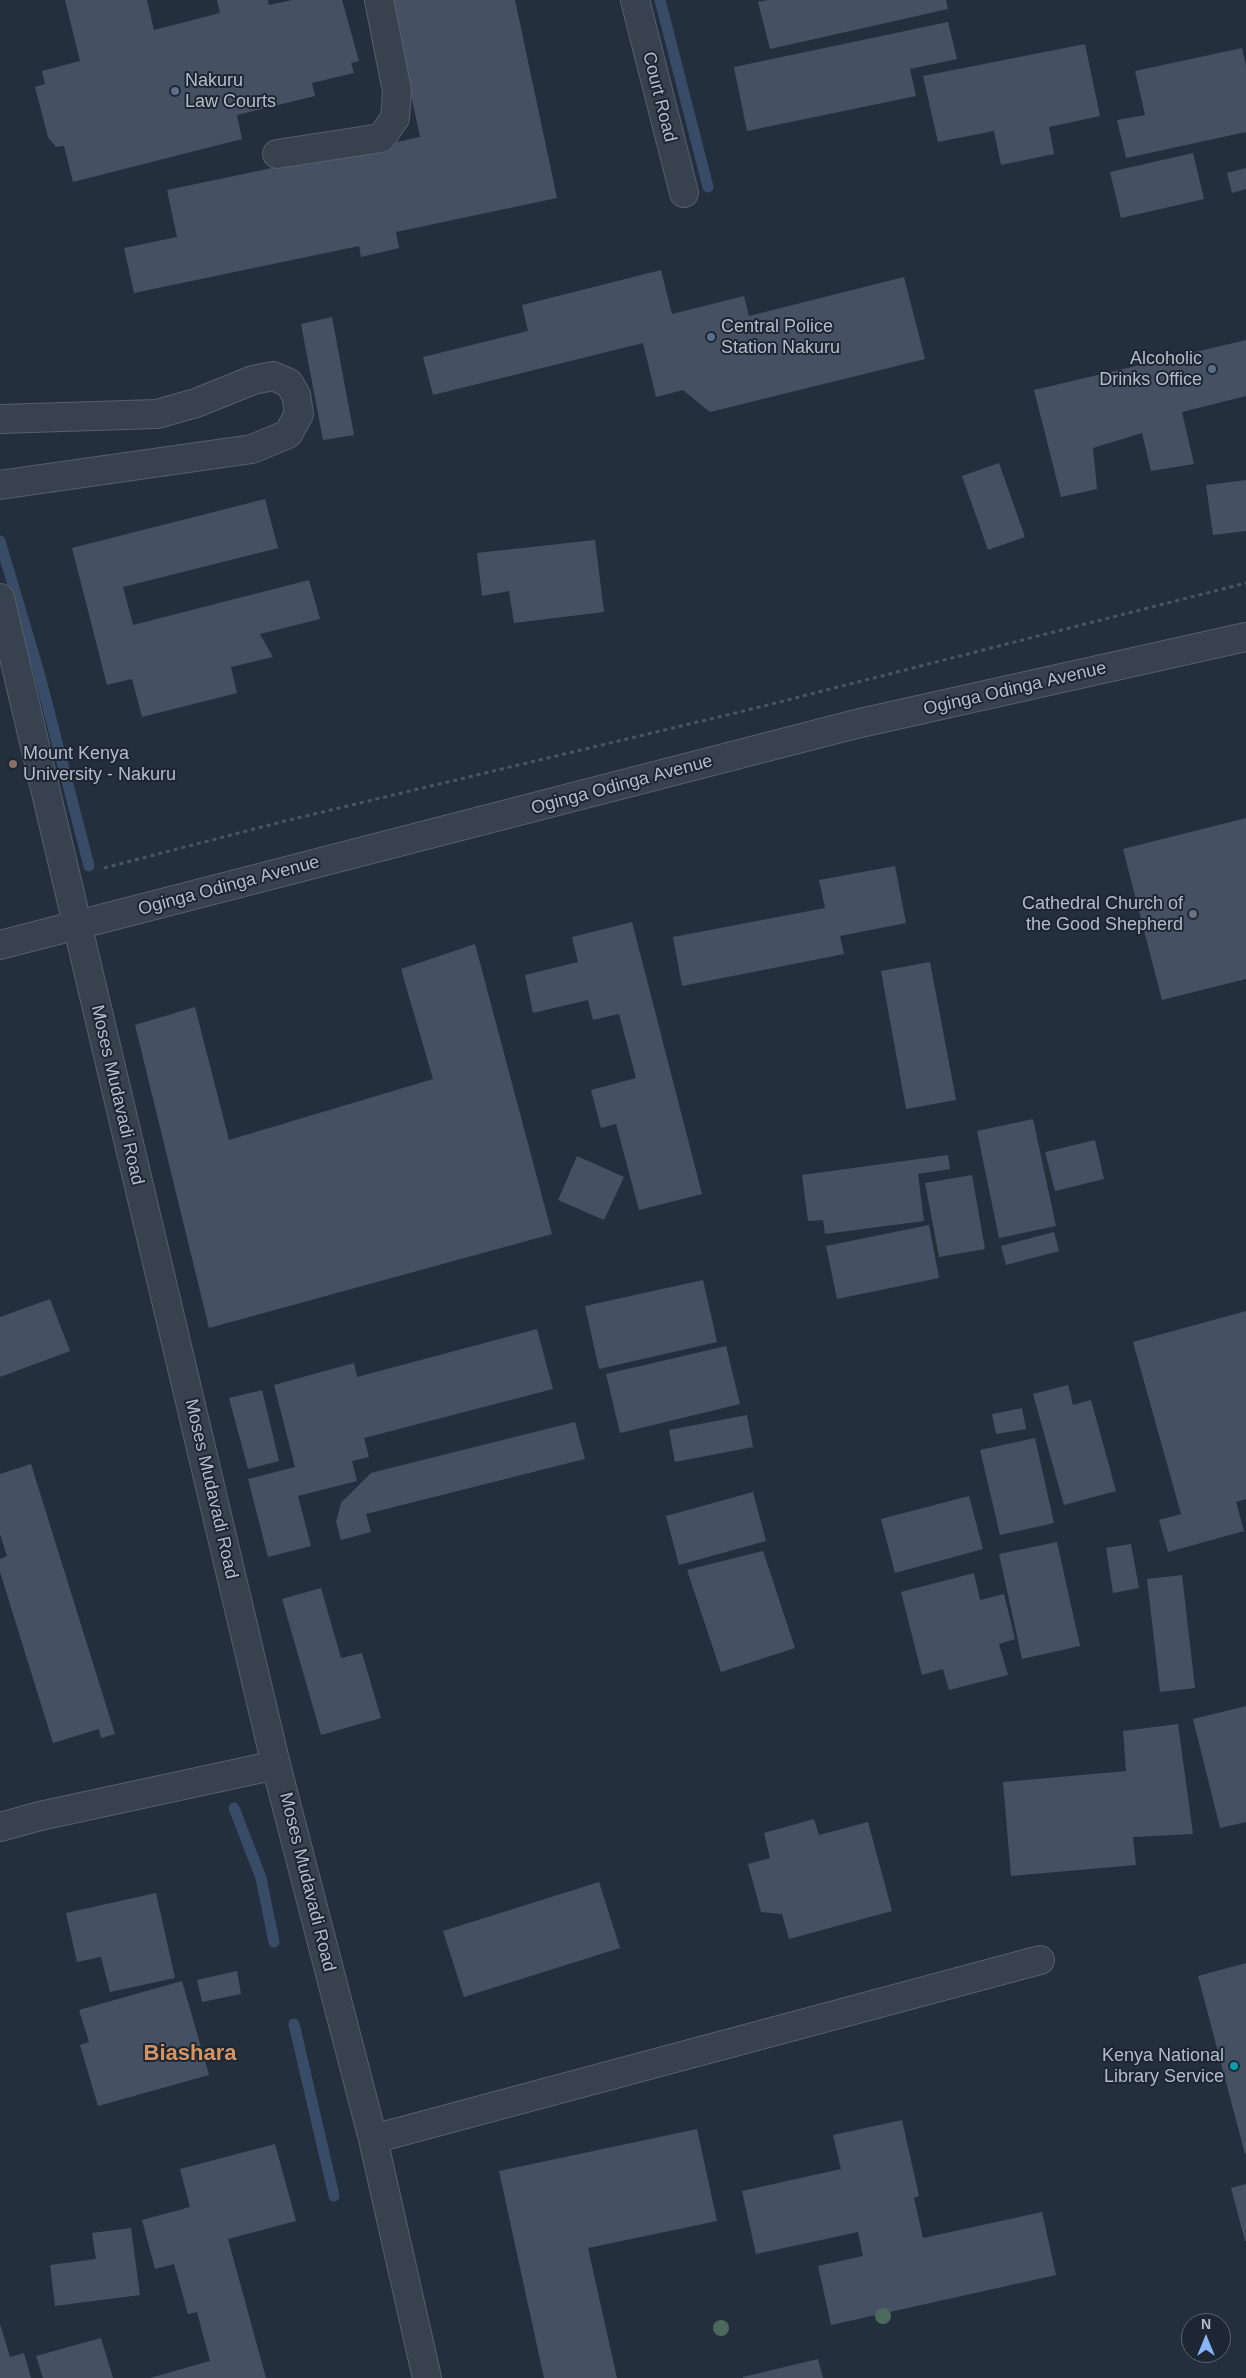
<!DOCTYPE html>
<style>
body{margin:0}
#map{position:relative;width:1246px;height:2378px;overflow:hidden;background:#242f3e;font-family:Helvetica,sans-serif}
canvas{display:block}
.north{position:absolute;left:1181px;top:2313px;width:50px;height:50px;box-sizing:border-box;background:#1d2633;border:1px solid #59626f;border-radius:50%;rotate:0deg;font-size:14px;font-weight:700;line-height:20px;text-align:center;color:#b4bcc9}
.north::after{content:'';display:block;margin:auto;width:18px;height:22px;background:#8ab4f8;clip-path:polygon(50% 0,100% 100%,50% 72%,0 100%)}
</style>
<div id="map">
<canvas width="1246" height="2378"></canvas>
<div class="north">N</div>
</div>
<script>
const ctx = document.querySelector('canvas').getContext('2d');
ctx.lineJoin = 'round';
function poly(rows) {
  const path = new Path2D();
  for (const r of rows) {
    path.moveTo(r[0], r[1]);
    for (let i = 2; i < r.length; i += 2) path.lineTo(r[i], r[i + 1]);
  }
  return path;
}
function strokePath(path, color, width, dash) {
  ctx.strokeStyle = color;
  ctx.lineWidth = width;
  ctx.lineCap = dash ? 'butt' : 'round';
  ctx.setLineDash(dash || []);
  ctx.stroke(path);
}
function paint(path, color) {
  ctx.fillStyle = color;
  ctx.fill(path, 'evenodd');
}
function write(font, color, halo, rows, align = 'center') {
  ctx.font = font + ' Helvetica,sans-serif';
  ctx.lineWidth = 4;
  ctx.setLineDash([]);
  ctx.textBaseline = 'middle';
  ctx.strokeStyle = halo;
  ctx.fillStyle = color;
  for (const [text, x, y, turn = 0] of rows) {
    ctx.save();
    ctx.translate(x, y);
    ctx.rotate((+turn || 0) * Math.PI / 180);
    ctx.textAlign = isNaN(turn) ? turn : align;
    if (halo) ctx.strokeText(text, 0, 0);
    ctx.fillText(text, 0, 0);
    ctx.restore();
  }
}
const stream = poly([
 [660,0,708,187],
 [0,541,38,669,89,866],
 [234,1808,261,1878,274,1942],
 [294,2024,334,2196]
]);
const building = poly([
 [65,0,147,0,154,30,220,13,217,0,268,0,269,5,292,0,342,0,359,61,351,63,354,73,312,83,315,96,237,115,242,139,73,182,64,146,56,147,48,137,35,87,45,84,42,71,80,61],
 [391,0,515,0,557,198,396,232,399,248,361,257,359,246,134,293,124,248,177,237,167,190,420,137],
 [768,0,946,0,948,9,770,49,758,2],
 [948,22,957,59,910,69,916,96,747,131,734,67],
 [1085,44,1100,116,1049,127,1054,154,1001,165,994,131,938,142,923,76],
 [1242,48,1246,66,1246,132,1126,158,1117,120,1145,115,1135,71],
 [1193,153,1204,199,1121,218,1110,172],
 [1246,168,1246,189,1232,193,1227,173],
 [661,270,672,314,744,296,749,316,904,277,925,359,710,412,683,390,656,397,643,343,433,395,423,357,528,331,522,305],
 [332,317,354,435,323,440,301,324],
 [1246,340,1246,396,1182,412,1194,464,1151,471,1142,433,1093,448,1097,489,1061,497,1034,390],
 [999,463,1025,537,988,550,962,476],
 [1246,480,1246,531,1213,535,1206,485],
 [265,499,278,548,123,587,133,625,309,580,320,619,260,634,273,657,231,667,237,693,142,717,132,679,107,685,72,548],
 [595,540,604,612,514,623,509,591,482,596,477,553],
 [1246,818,1246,979,1162,1000,1123,849],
 [895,866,906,923,840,936,844,954,682,986,673,937,825,908,819,880],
 [632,922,702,1194,639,1210,616,1124,601,1128,591,1090,636,1078,619,1014,593,1020,588,1000,533,1013,525,975,578,962,572,937],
 [475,944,552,1234,209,1328,135,1025,195,1007,229,1140,433,1079,401,969],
 [930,962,956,1100,906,1109,881,971],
 [1033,1119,1056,1226,999,1238,977,1131],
 [1095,1140,1104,1179,1055,1191,1045,1152],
 [948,1155,950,1169,918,1174,924,1221,825,1234,823,1220,808,1221,802,1175],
 [577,1156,624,1177,604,1220,558,1200],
 [972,1175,985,1249,939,1257,925,1183],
 [929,1225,939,1278,837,1299,826,1246],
 [1054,1232,1059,1251,1006,1265,1001,1246],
 [703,1280,717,1342,599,1369,585,1306],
 [50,1299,70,1351,0,1377,0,1317],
 [1246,1311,1246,1499,1236,1502,1244,1531,1168,1552,1159,1520,1181,1514,1133,1342],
 [537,1329,553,1389,364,1438,369,1457,352,1461,357,1481,298,1496,311,1546,268,1557,248,1479,295,1467,274,1385,354,1363,357,1377],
 [726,1346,740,1404,620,1433,606,1374],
 [1068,1385,1073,1405,1091,1400,1116,1491,1064,1505,1033,1394],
 [262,1390,279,1461,248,1469,229,1398],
 [1022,1408,1026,1429,996,1434,992,1414],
 [747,1415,753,1447,675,1462,669,1430],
 [575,1422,585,1459,366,1514,371,1532,341,1540,336,1522,341,1503,371,1473],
 [1035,1438,1054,1523,1000,1535,980,1450],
 [31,1464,115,1734,101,1738,99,1729,53,1743,0,1572,0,1559,7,1556,0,1534,0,1474],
 [753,1492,766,1541,679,1565,666,1516],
 [969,1496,983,1549,895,1573,881,1519],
 [1057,1542,1080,1646,1022,1659,999,1554],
 [1131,1544,1139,1588,1113,1593,1106,1548],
 [763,1551,795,1648,721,1672,687,1570],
 [974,1573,980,1600,1004,1594,1015,1639,999,1644,1008,1675,949,1690,943,1669,922,1675,901,1592],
 [1182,1575,1195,1688,1160,1692,1147,1579],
 [321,1588,341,1658,362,1653,381,1718,321,1735,282,1599],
 [1246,1706,1246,1822,1220,1828,1193,1719],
 [1178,1724,1193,1834,1133,1837,1136,1865,1011,1876,1003,1782,1126,1771,1123,1731],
 [814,1819,819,1835,868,1822,892,1911,789,1939,782,1914,761,1912,748,1864,770,1858,764,1833],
 [599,1882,620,1948,464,1997,443,1931],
 [156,1893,175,1978,110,1992,101,1957,77,1962,66,1913],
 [1246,1963,1246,2154,1245,2154,1198,1976],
 [237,1971,241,1994,202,2002,197,1980],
 [182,1981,209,2075,98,2106,80,2045,89,2042,79,2010],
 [902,2120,919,2196,914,2198,923,2238,1042,2212,1056,2275,831,2325,818,2266,863,2256,858,2232,756,2254,742,2191,841,2169,833,2135],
 [697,2129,717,2221,588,2248,617,2378,544,2378,499,2171],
 [275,2144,296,2221,228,2239,266,2378,150,2378,210,2361,197,2312,188,2314,174,2264,155,2269,142,2220,190,2207,180,2169],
 [1246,2184,1246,2241,1245,2241,1231,2188],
 [131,2228,140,2295,55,2306,50,2265,96,2259,92,2233],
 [0,2324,10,2357,24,2353,31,2378,0,2378],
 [101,2338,113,2378,43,2378,36,2356],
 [818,2359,823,2378,743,2378,743,2377]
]);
const path = poly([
 [104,868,285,821,752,709,1246,583]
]);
const minor = poly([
 [635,0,684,193],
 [277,154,381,138,395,118,397,91,379,0],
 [0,419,157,414,196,403,253,380,273,376,289,383,296,395,299,414,288,434,252,449,0,485],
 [0,598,276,1765,373,2139,427,2378],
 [0,945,856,724,1246,637],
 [0,1827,40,1816,276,1765],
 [373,2139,1040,1960]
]);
const trees = [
 [883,2316],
 [721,2328]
];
const markers = [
 [175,91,5,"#5c6f8a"],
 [711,337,5,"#5c6f8a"],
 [1212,369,5,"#5c6f8a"],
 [13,764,5,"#8d6e63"],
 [1193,914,5,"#6b7280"],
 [1234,2066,5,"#0f9aa8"]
];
const poiNames = [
 ["Nakuru",185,81],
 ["Law Courts",185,102],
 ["Central Police",721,327],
 ["Station Nakuru",721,348],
 ["Alcoholic",1202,359,"right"],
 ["Drinks Office",1202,380,"right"],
 ["Mount Kenya",23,754],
 ["University - Nakuru",23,775],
 ["Cathedral Church of",1183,904,"right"],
 ["the Good Shepherd",1183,925,"right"],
 ["Kenya National",1224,2056,"right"],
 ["Library Service",1224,2077,"right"]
];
const streetNames = [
 ["Court Road",659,97,76],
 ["Oginga Odinga Avenue",1015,689,-13],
 ["Oginga Odinga Avenue",622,785,-15],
 ["Oginga Odinga Avenue",229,886,-15],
 ["Moses Mudavadi Road",117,1095,77],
 ["Moses Mudavadi Road",211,1489,77],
 ["Moses Mudavadi Road",307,1882,76]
];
const districtNames = [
 ["Biashara",190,2054]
];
strokePath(stream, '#394c67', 11);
paint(building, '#455162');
strokePath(minor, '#565f6c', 30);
strokePath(path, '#44595c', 3, [4, 4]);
strokePath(minor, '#38414e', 28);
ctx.fillStyle = '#4b6a5d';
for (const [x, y] of trees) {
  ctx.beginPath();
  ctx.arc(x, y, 8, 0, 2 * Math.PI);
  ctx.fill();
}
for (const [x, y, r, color] of markers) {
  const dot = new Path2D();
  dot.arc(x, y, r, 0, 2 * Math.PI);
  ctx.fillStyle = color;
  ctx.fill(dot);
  strokePath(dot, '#1d2633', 2);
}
write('18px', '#b4bcc9', '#1d2633', poiNames, 'left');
write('18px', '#b4bcc9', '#1d2633', streetNames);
write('bold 22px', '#d59563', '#1d2633', districtNames);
</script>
